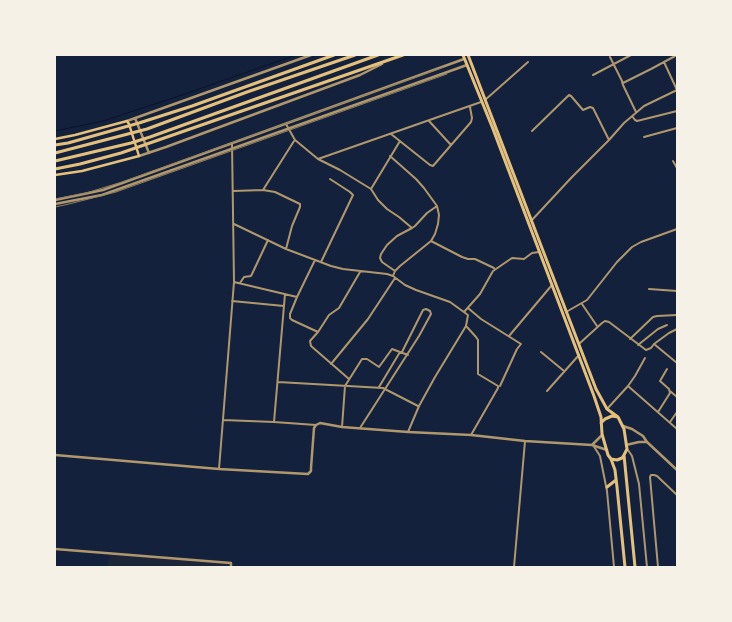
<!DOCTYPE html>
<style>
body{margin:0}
#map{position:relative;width:732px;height:622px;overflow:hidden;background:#14213d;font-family:"Asap Condensed",sans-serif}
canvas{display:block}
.frame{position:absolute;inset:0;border:56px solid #f6f1e7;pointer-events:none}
</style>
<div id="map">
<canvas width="732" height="622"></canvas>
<div class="frame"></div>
</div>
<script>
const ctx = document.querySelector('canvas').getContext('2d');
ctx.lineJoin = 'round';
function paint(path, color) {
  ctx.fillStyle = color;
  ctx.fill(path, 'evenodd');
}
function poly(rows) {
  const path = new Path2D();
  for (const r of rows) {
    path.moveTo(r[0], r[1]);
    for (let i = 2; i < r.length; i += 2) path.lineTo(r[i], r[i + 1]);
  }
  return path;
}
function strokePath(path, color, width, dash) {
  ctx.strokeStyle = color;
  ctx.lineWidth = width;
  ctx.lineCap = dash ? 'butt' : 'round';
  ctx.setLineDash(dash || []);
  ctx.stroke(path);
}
const green = poly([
 [109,554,231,563,231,567,108,567]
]);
const stream = poly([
 [55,131,103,121,182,95,296,55]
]);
const minor = poly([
 [610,57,623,83,651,69,677,55],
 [664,62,677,90],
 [593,75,631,55],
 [622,82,623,85,636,112],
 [485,100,528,62],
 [632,116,635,120,637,121,677,111],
 [429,121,451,145],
 [286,124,295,140,318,159,340,170,371,189,400,141],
 [532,131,569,95,571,96,583,110,590,107,593,108,609,140],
 [391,134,430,165,433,166,471,122,472,118,470,107],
 [644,137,677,128],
 [390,156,416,179,424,188,437,206,439,215,438,224,435,234,431,241,400,266,395,271,393,276],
 [318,159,481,102],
 [673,161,677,168],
 [371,189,378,200,387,209,399,217,412,228,415,226,427,213,437,206],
 [263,190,294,141],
 [233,191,263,190,275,192,300,204,300,207,292,226,286,249],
 [531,221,572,177,609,140,624,123,644,106,677,90],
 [234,224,286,249,331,266,343,269,387,274,393,276,405,285,416,290,450,302,468,315,466,326,435,377,419,406,408,432],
 [431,241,462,257,468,259,475,259,494,268],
 [321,262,353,195,350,192,330,179],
 [395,271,382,262,380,258,381,254,387,245,397,236,412,228],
 [234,282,297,297,290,314,290,318,292,320,318,332,310,341,311,346,349,379],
 [240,283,244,277,251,276,252,274,268,240],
 [649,289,677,291],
 [297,297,315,260],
 [232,301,284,306],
 [582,304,597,326],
 [468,308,481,319,521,344,517,349,500,386],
 [464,312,480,294,493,271,512,258,524,259,532,253,539,252],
 [566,312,587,300,617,262,632,247,641,242,677,229],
 [467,327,476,337,478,340,478,374,498,386,498,388,471,435],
 [318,332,329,315,339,308,360,272],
 [509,336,552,285],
 [630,339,653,317,657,316,677,315],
 [580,343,602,323,605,321,609,322,646,350,651,348,654,344,669,333,677,329],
 [654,344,677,363],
 [638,345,658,329,667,325],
 [541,352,564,371],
 [331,364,368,319,395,278],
 [278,382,383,388,418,406],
 [628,386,677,429],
 [379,387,400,352],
 [547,391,579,355],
 [670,391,677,397],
 [607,409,628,386,635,376,645,358],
 [658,412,670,393,669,389,660,381,667,369],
 [223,420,274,422,316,425],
 [274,422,285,294],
 [670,422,677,412],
 [342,427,345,386,362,359,367,359,379,367,392,349,408,355],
 [360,428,419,336,431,314,430,311,426,309,423,310,402,352],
 [593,445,600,456,607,491,614,567],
 [628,450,632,456,639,484,647,567],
 [219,469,234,282,232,143],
 [514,567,525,441],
 [658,567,650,477,651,475,654,475,657,476,677,495]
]);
const tertiary = poly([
 [135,118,149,153],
 [127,121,311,55],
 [139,156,166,147,360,75,382,64],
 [55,200,103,190,464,59],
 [55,204,102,195,467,65],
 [623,426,632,429,643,436,647,442,677,470],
 [592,445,602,435],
 [626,445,639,442,647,442],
 [55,455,219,469,308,474,311,471,311,468,314,428,316,425,320,423,342,427,408,432,471,435,525,441,592,445,607,450],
 [55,549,231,563,231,567]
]);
const secondary = poly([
 [55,139,75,135,127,121,129,124,139,156,82,171,55,175]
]);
const primary = poly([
 [463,55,493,129,594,396,601,417,602,434,608,455,611,459,617,460,622,458,624,455],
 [468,55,596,389,607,409,618,417],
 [601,423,605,419,612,416,618,417,624,429,627,449,624,455,635,567],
 [611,459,615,470,617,487,625,567],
 [607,487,616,480]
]);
const trunk = poly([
 [55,145,68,143,139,123,192,106,334,55],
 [55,169,80,164,121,153,403,55]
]);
const motorway = poly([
 [55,153,147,129,247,92,355,55],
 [55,161,131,143,150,137,378,55]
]);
const rail = poly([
 [55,199,86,193,122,182,444,67],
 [55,207,69,204,116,192,447,74]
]);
paint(green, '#1d2539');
strokePath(stream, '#0b132b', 1);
strokePath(minor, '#b1986c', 2);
strokePath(tertiary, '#b1986c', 2.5);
strokePath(secondary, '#e5c07b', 2.5);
strokePath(primary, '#e5c07b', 3);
strokePath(trunk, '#e5c07b', 3);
strokePath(motorway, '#e5c07b', 3);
strokePath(rail, '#918062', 1);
</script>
